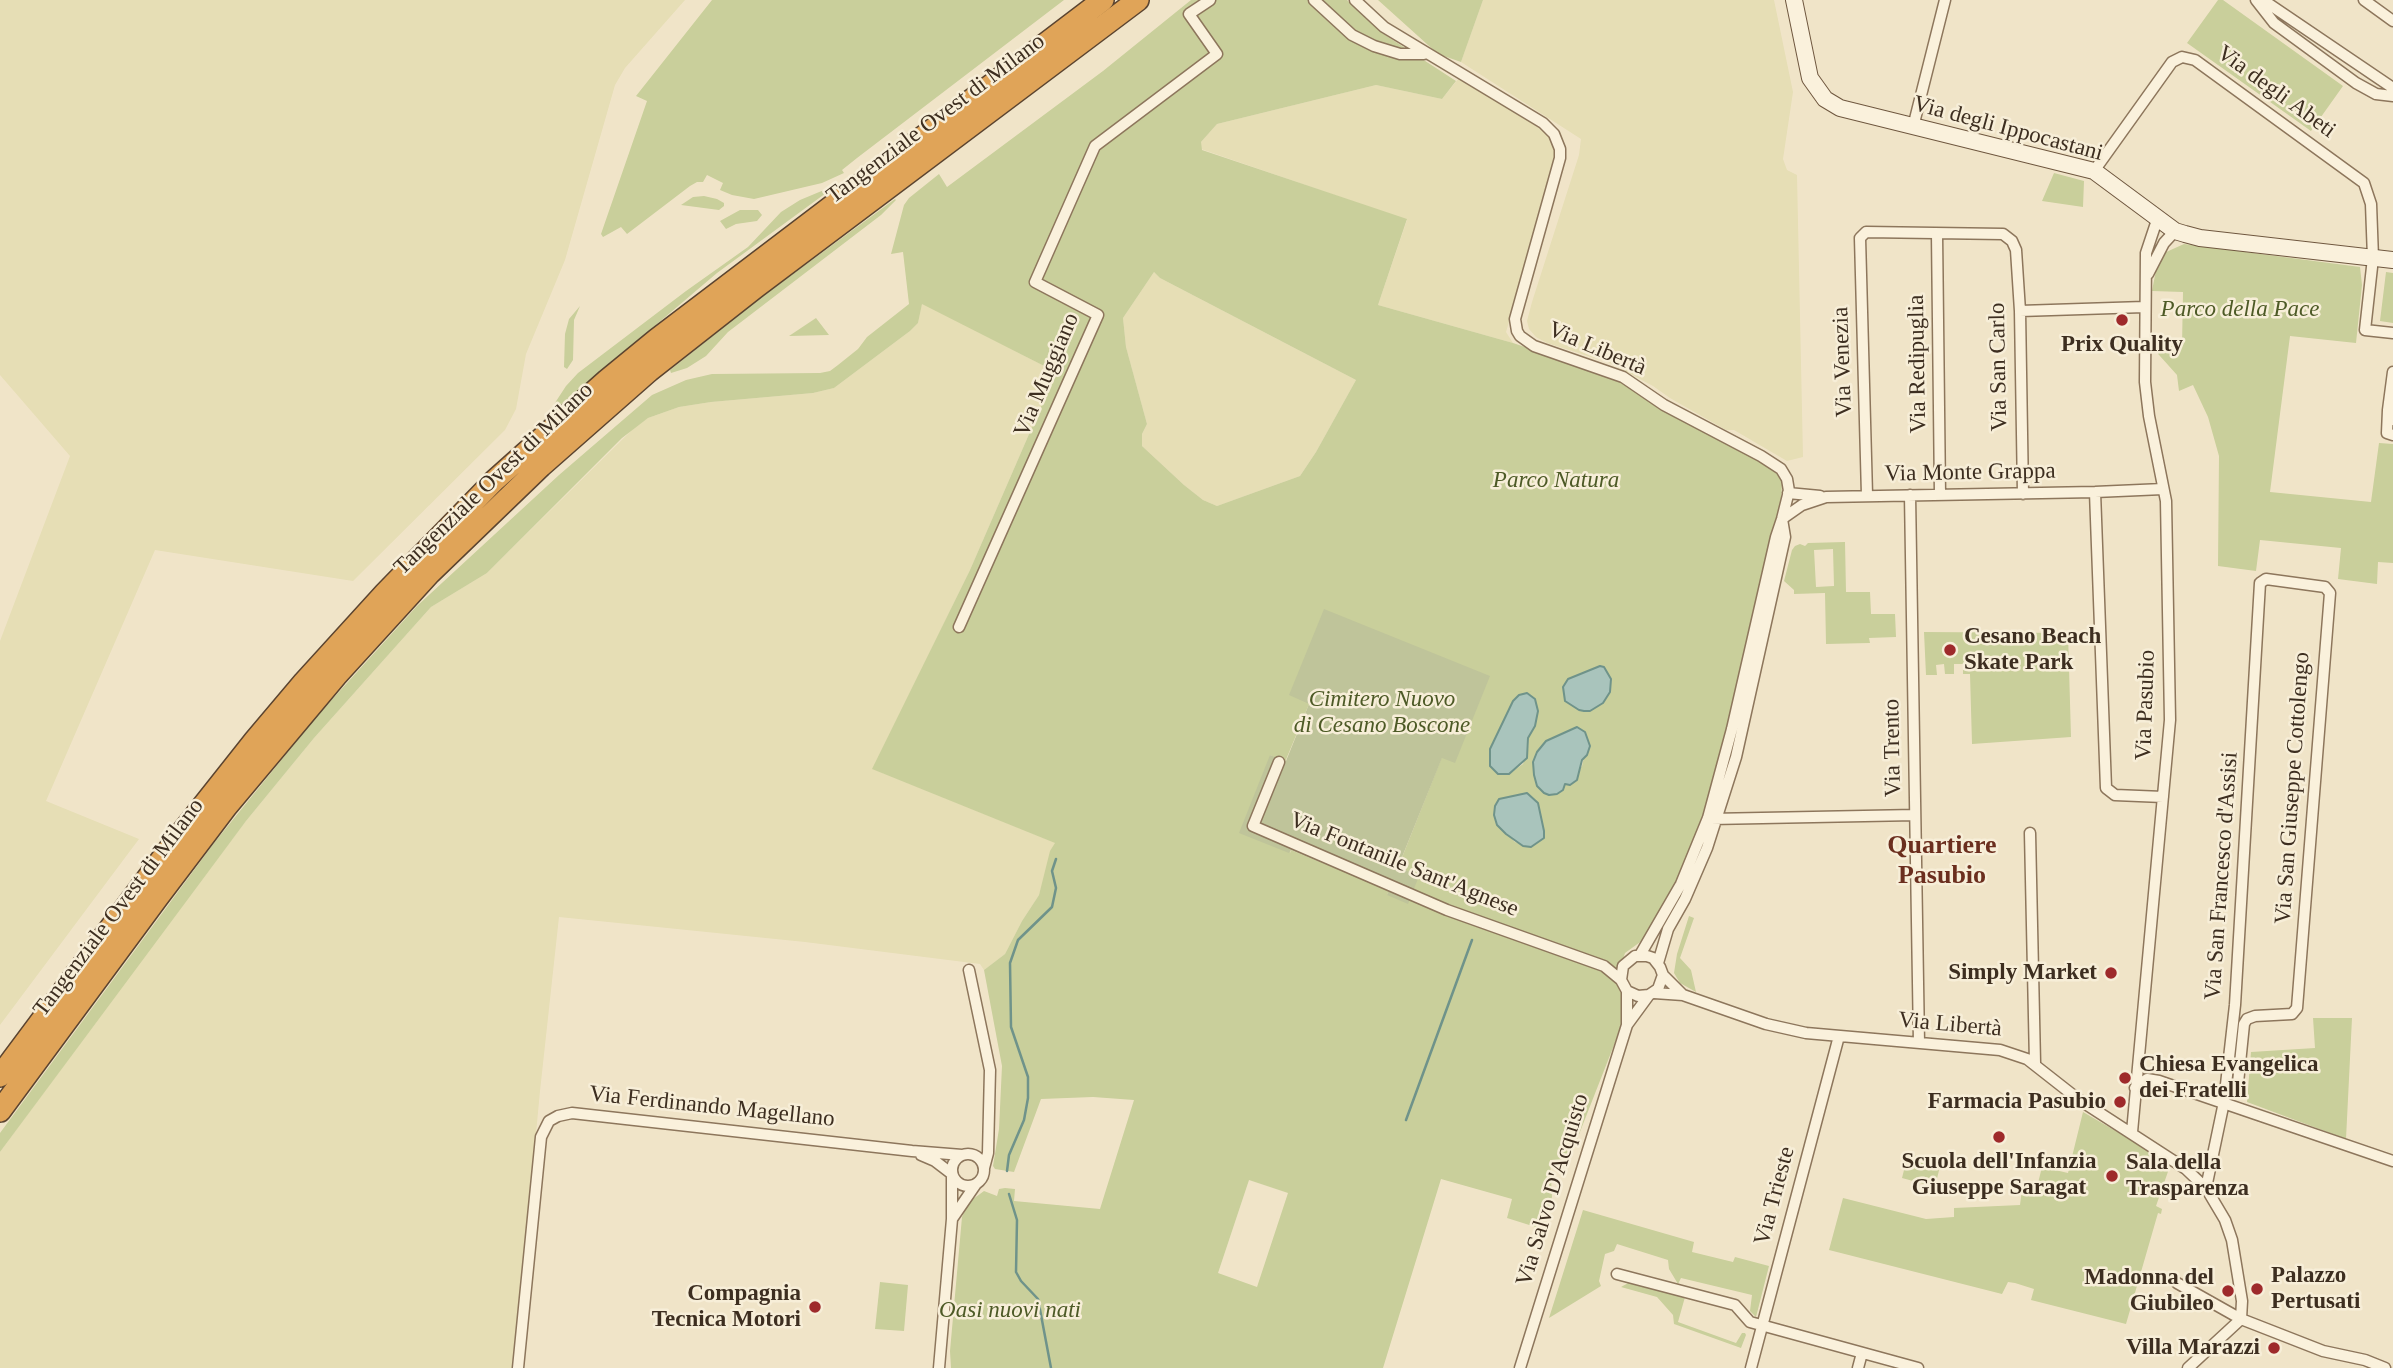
<!DOCTYPE html>
<meta charset="utf-8">
<style>
body{margin:0}
canvas{display:block;background:#f0e4c8}
</style>
<canvas width="2393" height="1368"></canvas>
<script>
const ctx = document.querySelector('canvas').getContext('2d');
ctx.lineJoin = 'round';
function paint(path, color) {
  ctx.fillStyle = color;
  ctx.fill(path, 'evenodd');
}
function poly(rows) {
  const path = new Path2D();
  for (const r of rows) {
    if (r.length === 3) {
      path.moveTo(r[0] + r[2], r[1]);
      path.arc(r[0], r[1], r[2], 0, 2 * Math.PI);
      continue;
    }
    path.moveTo(r[0], r[1]);
    for (let i = 2; i < r.length; i += 2) path.lineTo(r[i], r[i + 1]);
  }
  return path;
}
function strokePath(path, color, width, dash) {
  ctx.strokeStyle = color;
  ctx.lineWidth = width;
  ctx.lineCap = dash ? 'butt' : 'round';
  ctx.setLineDash(dash || []);
  ctx.stroke(path);
}
function write(font, color, halo, rows, align = 'center') {
  ctx.font = font + ' Georgia,serif';
  ctx.lineWidth = 5;
  ctx.setLineDash([]);
  ctx.textBaseline = 'middle';
  ctx.strokeStyle = halo;
  ctx.fillStyle = color;
  for (const [text, x, y, turn = 0] of rows) {
    ctx.save();
    ctx.translate(x, y);
    ctx.rotate((+turn || 0) * Math.PI / 180);
    ctx.textAlign = isNaN(turn) ? turn : align;
    if (halo) ctx.strokeText(text, 0, 0);
    ctx.fillText(text, 0, 0);
    ctx.restore();
  }
}
const farmland = poly([
 [0,0,685,0,625,68,615,85,565,260,526,354,516,409,505,430,353,581,155,550,46,801,139,839,0,1025,0,641,70,456,0,375],
 [1483,0,1774,0,1793,92,1783,159,1787,170,1797,175,1803,457,1787,461,1734,430,1726,430,1670,398,1653,386,1610,363,1547,343,1536,337,1529,329,1527,321,1532,302,1579,155,1581,139,1461,62],
 [1459,78,1541,129,1550,136,1556,153,1554,169,1506,332,1513,343,1378,305,1407,220,1201,149,1201,142,1217,124,1376,85,1442,99],
 [1154,272,1160,278,1356,380,1316,452,1300,476,1217,506,1203,500,1184,485,1142,446,1142,434,1147,424,1126,347,1123,318],
 [922,303,1056,372,970,570,873,769,1056,843,1039,895,1022,921,1005,954,984,970,980,964,805,942,559,917,540,1091,514,1368,0,1368,0,1152,170,920,246,821,314,738,431,607,487,573,637,425,648,418,679,407,711,402,813,393,834,388,910,331,918,323]
]);
const green = poly([
 [712,0,1064,0,857,158,842,170,844,173,822,183,754,199,732,195,720,190,723,183,707,175,703,182,697,182,690,186,627,234,621,227,603,237,601,234,647,101,636,96],
 [1191,0,1347,0,1382,33,1456,81,1442,99,1376,85,1217,124,1201,142,1202,150,1407,219,1378,305,1513,343,1608,375,1775,468,1782,480,1781,508,1705,818,1677,882,1643,940,1625,953,1616,981,1623,993,1623,1022,1567,1165,1550,1160,1552,1197,1542,1229,1507,1218,1512,1199,1441,1179,1383,1368,951,1368,950,1351,962,1217,969,1202,984,1191,997,1196,999,1189,1005,1188,1015,1189,1014,1201,1100,1209,1134,1100,1093,1097,1041,1099,1014,1172,995,1169,993,1166,999,1129,1002,1066,984,970,1005,954,1022,921,1039,895,1050,851,1055,843,872,769,970,570,1056,372,922,304,918,323,910,331,834,388,813,393,711,402,679,407,648,418,622,438,487,573,431,607,314,738,246,821,0,1152,0,1133,214,843,317,716,417,606,559,475,652,395,686,380,712,374,820,373,830,371,838,365,858,349,867,337,909,304,903,252,891,254,904,205,909,198,939,174,947,187,1103,71],
 [1154,272,1160,278,1356,380,1316,452,1300,476,1217,506,1203,500,1184,485,1142,446,1142,434,1147,424,1126,347,1123,318],
 [1289,696,1455,762,1442,757,1401,860,1356,850,1419,876,1387,895,1389,890,1291,850,1290,853,1270,755,1285,762,1309,704],
 [1513,701,1529,734,1528,751,1523,764,1509,774,1490,749],
 [1577,727,1585,732,1588,739,1582,766,1557,794,1549,795,1544,793,1537,752,1546,741],
 [1510,797,1541,822,1544,831,1531,847,1515,842,1497,825,1499,799],
 [1249,1180,1288,1193,1257,1287,1218,1273],
 [1378,0,1483,0,1461,62,1438,54],
 [2218,0,2223,0,2343,86,2311,131,2187,43],
 [2054,173,2084,181,2083,207,2042,201],
 [824,190,826,193,717,273,551,414,549,412,566,386,578,373,686,291,748,247,781,212,800,200],
 [704,196,717,199,724,203,724,206,719,210,681,205,693,197],
 [895,199,896,200,881,215,728,332,706,356,687,368,671,373,670,370,759,299],
 [740,210,758,210,762,215,757,221,736,224,726,229,720,221],
 [2184,244,2360,267,2362,285,2356,343,2290,336,2270,492,2371,502,2379,443,2393,444,2393,563,2378,562,2377,584,2338,579,2341,548,2260,540,2256,571,2218,566,2219,456,2208,417,2193,385,2179,391,2177,375,2151,346,2182,346,2183,292,2152,291,2157,265,2164,253],
 [2386,272,2393,273,2393,323,2380,321],
 [580,306,574,320,573,360,567,369,564,367,565,334,569,319],
 [816,318,829,335,789,336],
 [1845,542,1846,592,1870,592,1871,614,1895,614,1896,637,1869,638,1870,643,1826,644,1825,593,1794,594,1794,590,1784,581,1792,550,1795,546,1800,544,1805,546,1808,543],
 [1833,549,1834,586,1816,587,1814,550],
 [1924,632,2068,633,2071,737,1972,744,1970,674,1963,674,1963,664,1954,664,1954,674,1945,674,1944,664,1936,665,1937,675,1926,675],
 [1689,916,1694,918,1680,958,1691,970,1696,992,1680,983,1674,973,1677,954],
 [2313,1018,2352,1018,2346,1139,2247,1102,2251,1052,2315,1048],
 [2083,1112,2171,1163,2156,1206,2162,1209,2161,1214,2158,1213,2126,1324,2031,1300,2034,1289,2015,1283,2008,1282,2002,1294,1829,1250,1843,1198,1926,1219,1954,1217,1954,1208,2020,1205,2023,1182,2038,1183,2042,1167,2068,1173],
 [1908,1154,1941,1162,1935,1187,1902,1178],
 [1583,1210,1694,1242,1692,1252,1733,1262,1735,1257,1769,1266,1756,1317,1750,1311,1752,1295,1681,1278,1678,1284,1669,1269,1668,1260,1617,1244,1614,1251,1605,1254,1599,1281,1601,1286,1549,1318],
 [880,1282,908,1285,904,1331,875,1329],
 [1630,1282,1685,1297,1678,1322,1736,1343,1742,1333,1745,1333,1746,1335,1741,1348,1674,1324,1673,1315,1657,1297,1621,1287]
]);
const cemetery = poly([
 [1324,609,1490,676,1455,763,1442,758,1398,867,1419,876,1408,904,1387,895,1389,890,1291,850,1289,853,1239,833,1270,755,1286,761,1309,704,1289,695]
]);
const water = poly([
 [1600,666,1604,667,1611,679,1610,692,1603,703,1590,711,1584,711,1579,710,1565,701,1563,687,1568,679,1600,666],
 [1527,693,1535,699,1538,711,1535,726,1528,738,1527,758,1509,774,1498,774,1490,766,1490,749,1513,701,1519,695,1527,693],
 [1577,727,1585,732,1590,746,1587,755,1582,760,1577,780,1570,785,1565,784,1563,790,1557,794,1549,795,1544,793,1537,786,1534,775,1533,762,1537,752,1546,741,1577,727],
 [1527,793,1538,803,1544,831,1544,838,1531,847,1523,846,1506,834,1497,825,1494,815,1495,806,1499,799,1527,793]
]);
const stream = poly([
 [1406,1120,1472,940],
 [1007,1171,1009,1155,1024,1120,1028,1098,1028,1077,1011,1027,1010,963,1018,940,1052,907,1056,888,1052,871,1056,859],
 [1009,1194,1017,1220,1016,1272,1021,1281,1038,1299,1051,1368]
]);
const street = poly([
 [1314,0,1352,35,1374,46,1400,54,1424,54],
 [1355,0,1384,27,1543,123,1554,134,1560,149,1560,158,1515,319,1517,331,1520,336,1534,346,1623,377,1664,405,1761,456,1781,469,1787,479,1789,491,1782,519,1776,537,1732,729,1708,818,1681,884,1640,955],
 [2256,0,2274,23,2356,83,2376,94,2393,96],
 [2263,0,2393,88],
 [2364,0,2393,21],
 [1913,127,1945,0],
 [2094,171,2172,62,2182,57,2195,60,2364,183,2371,204,2373,258,2365,330,2393,333],
 [1937,234,1940,495],
 [2148,274,2164,243,2175,231],
 [2020,311,2144,307],
 [2388,410,2393,372],
 [2393,420,2388,410,2387,433,2393,435],
 [2095,492,2106,788,2115,795,2163,797],
 [1788,493,1820,496],
 [1867,495,1860,238,1866,232,2003,234,2012,241,2016,250,2020,311,2023,494],
 [1910,495,1919,1043],
 [959,627,1098,315,1035,282,1095,146,1217,54,1189,14,1210,0],
 [1279,762,1253,826,1447,910,1604,966,1621,980],
 [1711,819,1915,815],
 [2030,833,2035,1063],
 [1658,963,1668,929,1685,899,1707,848,1736,757,1785,537,1782,519,1802,505,1826,497,2095,492,2163,489],
 [969,970,990,1070,988,1153,984,1168],
 [1627,991,1638,996,1649,995,1658,989,1663,975],
 [1654,993,1683,995,1766,1024,1806,1033,2000,1050,2027,1059,2078,1099,2186,1169,2206,1188,2225,1220,2232,1240,2242,1301,2241,1319],
 [1627,1025,1649,995],
 [2135,1088,2147,1079,2159,1081,2393,1161],
 [2132,1132,2170,720,2166,501,2149,416,2145,382,2146,253,2158,217],
 [968,1170,16],
 [921,1155,935,1161,952,1174,952,1219,939,1368],
 [2206,1188,2224,1102,2235,1005,2260,583,2266,579,2325,587,2330,593,2297,1008,2292,1014,2255,1016,2247,1019,2244,1024,2238,1083,2225,1091],
 [952,1219,976,1184],
 [1617,1274,1735,1305,1750,1322,1918,1368],
 [2177,1283,2241,1319,2323,1351,2365,1360,2385,1368],
 [518,1368,541,1137,549,1121,558,1116,572,1113,912,1151,962,1155],
 [1520,1368,1627,1025,1627,991,1621,980,1623,966,1635,956,1647,956,1653,958,1660,967,1663,975,1683,995],
 [1751,1368,1839,1036],
 [1858,1368,1862,1353],
 [2188,1368,2241,1319]
]);
const secondary = poly([
 [1794,0,1810,78,1825,99,1840,108,2094,171,2175,231,2185,234,2200,238,2393,260]
]);
const highway = poly([
 [0,1076,179,836,255,740,304,682,385,593,494,481,607,380,657,339,1103,0],
 [0,1111,158,897,227,806,336,676,430,573,541,466,649,371,756,287,1138,0]
]);
const markers = [
 [2122,320,7,"#9e2a2b"],
 [1950,650,7,"#9e2a2b"],
 [2111,973,7,"#9e2a2b"],
 [2125,1078,7,"#9e2a2b"],
 [2120,1102,7,"#9e2a2b"],
 [1999,1137,7,"#9e2a2b"],
 [2112,1176,7,"#9e2a2b"],
 [2257,1289,7,"#9e2a2b"],
 [2228,1291,7,"#9e2a2b"],
 [815,1307,7,"#9e2a2b"],
 [2274,1348,7,"#9e2a2b"]
];
const streetNames = [
 ["Via degli Abeti",2276,92,36],
 ["Tangenziale Ovest di Milano",936,119,-37],
 ["Via degli Ippocastani",2008,129,15],
 ["Via Libertà",1597,349,23],
 ["Via Venezia",1843,362,-92],
 ["Via Redipuglia",1918,364,-91],
 ["Via San Carlo",1999,367,-91],
 ["Via Muggiano",1047,375,-67],
 ["Via Monte Grappa",1970,473,-1],
 ["Tangenziale Ovest di Milano",494,479,-44],
 ["Via Pasubio",2146,705,-88],
 ["Via Trento",1893,748,-91],
 ["Via San Giuseppe Cottolengo",2293,788,-86],
 ["Via Fontanile Sant'Agnese",1404,865,22],
 ["Via San Francesco d'Assisi",2222,876,-86],
 ["Tangenziale Ovest di Milano",119,908,-53],
 ["Via Libertà",1950,1025,5],
 ["Via Ferdinando Magellano",712,1107,6],
 ["Via Salvo D'Acquisto",1553,1190,-73],
 ["Via Trieste",1775,1196,-75]
];
const parkNames = [
 ["Parco della Pace",2240,310],
 ["Parco Natura",1556,481],
 ["Cimitero Nuovo",1382,700],
 ["di Cesano Boscone",1382,726],
 ["Oasi nuovi nati",1010,1311]
];
const poiNames = [
 ["Prix Quality",2122,345,"center"],
 ["Cesano Beach",1964,637,"left"],
 ["Skate Park",1964,663,"left"],
 ["Simply Market",2097,973],
 ["Chiesa Evangelica",2139,1065,"left"],
 ["dei Fratelli",2139,1091,"left"],
 ["Farmacia Pasubio",2106,1102],
 ["Scuola dell'Infanzia",1999,1162,"center"],
 ["Giuseppe Saragat",1999,1188,"center"],
 ["Sala della",2126,1163,"left"],
 ["Trasparenza",2126,1189,"left"],
 ["Palazzo",2271,1276,"left"],
 ["Pertusati",2271,1302,"left"],
 ["Madonna del",2214,1278],
 ["Giubileo",2214,1304],
 ["Compagnia",801,1294],
 ["Tecnica Motori",801,1320],
 ["Villa Marazzi",2260,1348]
];
const quarterNames = [
 ["Quartiere",1942,846],
 ["Pasubio",1942,876]
];
paint(farmland, '#e6deb5');
paint(green, '#c9cf9b');
paint(cemetery, '#bfc49a');
paint(water, '#a9c4bc');
strokePath(water, '#6f938a', 2);
strokePath(stream, '#6f938a', 2.5);
strokePath(street, '#8d765c', 13);
strokePath(secondary, '#6f573f', 18);
strokePath(highway, '#5b4430', 24);
strokePath(street, '#faf1dc', 10);
strokePath(secondary, '#faf1dc', 16);
strokePath(highway, '#e0a458', 21);
for (const [x, y, r, color] of markers) {
  const dot = new Path2D();
  dot.arc(x, y, r, 0, 2 * Math.PI);
  ctx.fillStyle = color;
  ctx.fill(dot);
  strokePath(dot, '#f7eed8', 2.5);
}
write('23px', '#3d2e20', '#f7eed8', streetNames);
write('italic 23px', '#4d5a26', '#f7eed8', parkNames);
write('bold 23px', '#3d2e20', '#f7eed8', poiNames, 'right');
write('bold 26px', '#6b2e1e', '#f7eed8', quarterNames);
</script>
